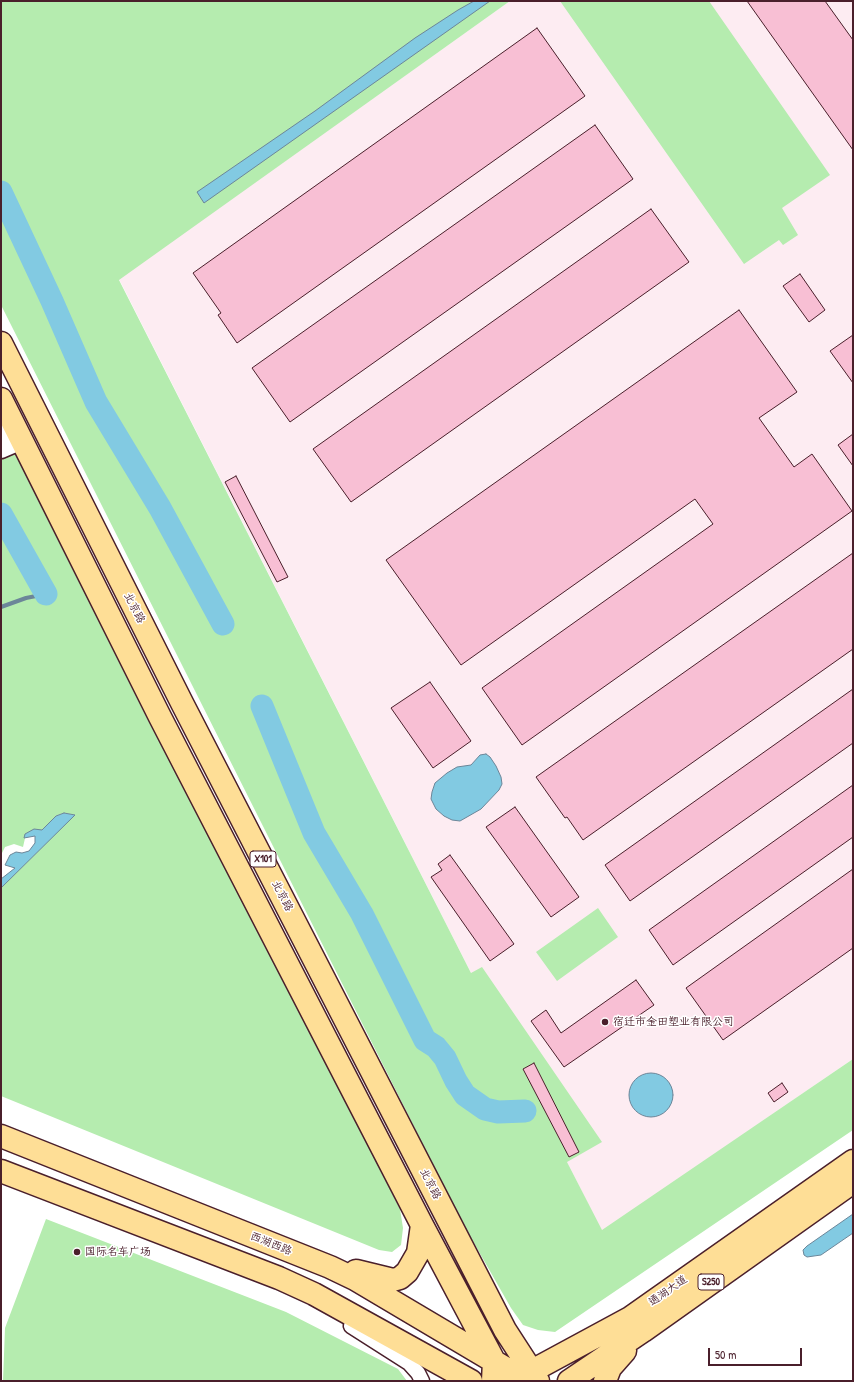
<!DOCTYPE html>
<meta charset="utf-8">
<style>
body{margin:0}
#map{position:relative;width:854px;height:1382px;overflow:hidden;background:#fff;font-family:"Patrick Hand",sans-serif}
canvas{display:block}
.frame{position:absolute;inset:0;border:2px solid #4a1f2b;pointer-events:none}
.scale{position:absolute;left:708px;top:1348px;width:94px;height:18px;box-sizing:border-box;border:2px solid #4a1f2b;border-top:0;padding-left:5px;font-size:12px;line-height:14px;white-space:nowrap;color:#4a1f2b;-webkit-text-stroke:3px #fff;paint-order:stroke}
</style>
<div id="map">
<canvas width="854" height="1382"></canvas>
<div class="frame"></div>
<div class="scale">50 m</div>
</div>
<script>
const ctx = document.querySelector('canvas').getContext('2d');
ctx.lineJoin = 'round';
function paint(path, color) {
  ctx.fillStyle = color;
  ctx.fill(path, 'evenodd');
}
function poly(rows) {
  const path = new Path2D();
  for (const r of rows) {
    if (r.length === 3) {
      path.moveTo(r[0] + r[2], r[1]);
      path.arc(r[0], r[1], r[2], 0, 2 * Math.PI);
      continue;
    }
    path.moveTo(r[0], r[1]);
    for (let i = 2; i < r.length; i += 2) path.lineTo(r[i], r[i + 1]);
  }
  return path;
}
function strokePath(path, color, width, dash) {
  ctx.strokeStyle = color;
  ctx.lineWidth = width;
  ctx.lineCap = dash ? 'butt' : 'round';
  ctx.setLineDash(dash || []);
  ctx.stroke(path);
}
function write(font, color, halo, rows, align = 'center') {
  ctx.font = font + ' "Patrick Hand","LXGW WenKai TC",sans-serif';
  ctx.lineWidth = 3;
  ctx.setLineDash([]);
  ctx.textBaseline = 'middle';
  ctx.strokeStyle = halo;
  ctx.fillStyle = color;
  for (const [text, x, y, turn = 0] of rows) {
    ctx.save();
    ctx.translate(x, y);
    ctx.rotate((+turn || 0) * Math.PI / 180);
    ctx.textAlign = isNaN(turn) ? turn : align;
    if (halo) ctx.strokeText(text, 0, 0);
    ctx.fillText(text, 0, 0);
    ctx.restore();
  }
}
const built = poly([
 [510,1,853,1,853,1059,602,1231,119,279]
]);
const green = poly([
 [1,1,510,1,119,280,471,973,482,967,602,1142,567,1162,602,1230,853,1059,853,1130,555,1332,538,1330,523,1325,511,1308,462,1222,1,305],
 [560,1,709,1,830,175,782,208,798,235,783,245,779,240,744,264],
 [1,418,400,1209,403,1228,401,1245,392,1252,379,1250,1,1096,1,888,74,815,64,813,56,816,42,830,26,834,23,847,14,844,5,847,1,855],
 [598,908,618,937,557,981,536,952],
 [46,1219,286,1312,398,1369,407,1381,3,1381,5,1328]
]);
const water = poly([
 [474,1,490,1,204,203,197,192,315,111,415,38,458,10,474,1],
 [486,754,490,757,496,766,501,777,502,784,499,790,481,809,460,821,452,820,444,816,436,809,431,799,432,792,435,783,447,773,457,767,471,765,480,755,486,754],
 [64,813,75,815,1,888,1,879,15,868,5,865,10,855,16,852,22,853,29,851,35,843,35,836,24,838,25,834,34,829,42,830,56,816,64,813],
 [651,1095,22],
 [853,1214,853,1233,821,1255,807,1257,804,1255,803,1250,807,1246,853,1214]
]);
const stream = poly([
 [1,607,26,598,46,594]
]);
const river = poly([
 [1,192,52,301,96,402,160,508,223,624],
 [1,514,46,594],
 [262,706,314,833,362,914,425,1040,436,1047,445,1058,456,1081,465,1095,485,1109,498,1112,525,1111]
]);
const building = poly([
 [747,1,825,1,853,40,853,150,747,1],
 [537,28,585,96,237,343,218,315,221,313,193,273,537,28],
 [595,125,633,179,290,422,252,368,595,125],
 [651,209,689,262,351,502,313,449,651,209],
 [800,274,825,310,809,322,783,286,800,274],
 [739,310,797,392,759,418,794,467,812,454,852,511,522,745,482,688,713,524,695,499,461,665,386,560,739,310],
 [853,335,853,383,830,351,853,335],
 [853,434,853,466,838,445,853,434],
 [236,476,288,577,277,582,225,482,236,476],
 [853,553,853,649,583,840,567,817,565,818,536,777,853,553],
 [430,682,471,741,433,768,391,708,430,682],
 [853,689,853,743,630,901,605,865,853,689],
 [853,785,853,837,673,965,649,930,853,785],
 [515,807,579,897,551,917,486,827,515,807],
 [450,855,514,944,490,961,431,877,442,870,438,864,450,855],
 [853,869,853,948,723,1040,686,988,853,869],
 [636,980,654,1005,564,1067,531,1021,546,1010,561,1033,636,980],
 [534,1063,579,1152,569,1157,523,1069,534,1063],
 [782,1083,788,1092,774,1102,768,1093,782,1083]
]);
const minor = poly([
 [351,1326,409,1363,418,1373,422,1381]
]);
const tertiary = poly([
 [1,434,15,428],
 [1,449,22,440]
]);
const primary = poly([
 [1,343,182,703,505,1330,538,1381],
 [1,399,160,717,422,1225,494,1361,493,1381],
 [1,1136,330,1267,355,1279,527,1381],
 [1,1171,279,1278,314,1294,471,1381],
 [356,1271,393,1280,400,1278,407,1272,418,1253,422,1225],
 [519,1378,630,1318,853,1161],
 [569,1381,643,1331,853,1182],
 [605,1381,610,1368,625,1351]
]);
const markers = [
 [605,1022,4,"#4a1f2b"],
 [77,1252,4,"#4a1f2b"]
];
const shields = [
 [263,859,26],
 [711,1282,26]
];
const shieldNames = [
 ["X101",263,859],
 ["S250",711,1282]
];
const streetNames = [
 ["北京路",134,608,63],
 ["北京路",282,896,63],
 ["北京路",430,1184,63],
 ["西湖西路",271,1244,22],
 ["通湖大道",668,1291,-35]
];
const poiNames = [
 ["宿迁市金田塑业有限公司",613,1022],
 ["国际名车广场",85,1252]
];
paint(built, '#fdecf2');
paint(green, '#b5ecaf');
paint(water, '#82cae2');
strokePath(water, '#6c8699', 1);
strokePath(stream, '#6c8699', 4);
strokePath(river, '#82cae2', 23);
paint(building, '#f8bfd4');
strokePath(building, '#4a1f2b', 1);
strokePath(minor, '#4a1f2b', 17);
strokePath(tertiary, '#4a1f2b', 21);
strokePath(primary, '#4a1f2b', 25);
strokePath(minor, '#fff', 14);
strokePath(tertiary, '#fff', 18);
strokePath(primary, '#fede96', 22);
for (const [x, y, r, color] of markers) {
  const dot = new Path2D();
  dot.arc(x, y, r, 0, 2 * Math.PI);
  ctx.fillStyle = color;
  ctx.fill(dot);
  strokePath(dot, '#fff', 1.5);
}
for (const [x, y, w] of shields) {
  const box = new Path2D();
  box.roundRect(x - w / 2, y - 8, w, 16, 3);
  ctx.fillStyle = '#fff';
  ctx.fill(box);
  strokePath(box, '#4a1f2b', 1);
}
write('bold 10px', '#4a1f2b', null, shieldNames);
write('11px', '#4a1f2b', '#fff', streetNames);
write('11px', '#4a1f2b', '#fff', poiNames, 'left');
</script>
